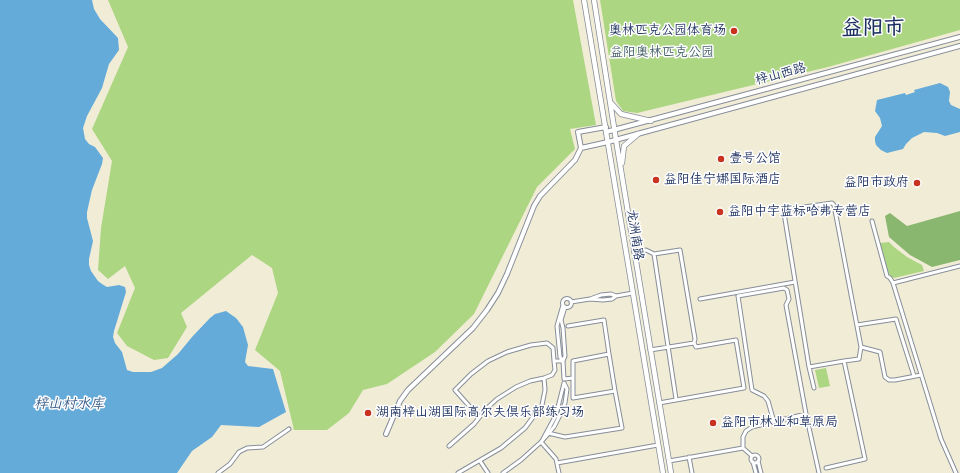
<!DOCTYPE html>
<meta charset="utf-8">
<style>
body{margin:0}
canvas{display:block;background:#f1ecd6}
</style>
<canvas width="960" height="473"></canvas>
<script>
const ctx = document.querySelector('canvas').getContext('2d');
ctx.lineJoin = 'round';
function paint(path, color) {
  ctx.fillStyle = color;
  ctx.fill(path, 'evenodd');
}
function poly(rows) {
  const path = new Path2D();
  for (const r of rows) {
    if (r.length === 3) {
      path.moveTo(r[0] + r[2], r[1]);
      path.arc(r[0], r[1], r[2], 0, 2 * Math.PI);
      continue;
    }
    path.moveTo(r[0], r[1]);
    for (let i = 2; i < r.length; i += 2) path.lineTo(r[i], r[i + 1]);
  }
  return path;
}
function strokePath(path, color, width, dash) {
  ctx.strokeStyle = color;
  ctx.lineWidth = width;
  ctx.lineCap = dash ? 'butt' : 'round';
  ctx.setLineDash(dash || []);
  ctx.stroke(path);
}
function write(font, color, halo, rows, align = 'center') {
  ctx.font = font + ' Mynerve,"LXGW WenKai TC",sans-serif';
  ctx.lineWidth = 3;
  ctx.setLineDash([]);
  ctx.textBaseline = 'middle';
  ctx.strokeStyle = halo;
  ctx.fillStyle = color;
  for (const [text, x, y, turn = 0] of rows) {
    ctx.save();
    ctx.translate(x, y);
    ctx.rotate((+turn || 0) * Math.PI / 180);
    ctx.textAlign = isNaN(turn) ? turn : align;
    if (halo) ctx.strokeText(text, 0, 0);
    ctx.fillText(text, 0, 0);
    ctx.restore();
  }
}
const green = poly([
 [108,0,573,0,596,125,570,129,575,149,537,187,474,314,435,352,387,384,363,390,349,413,327,430,294,430,280,371,255,350,278,293,272,268,252,255,181,313,187,327,168,358,154,360,127,346,117,333,135,288,125,266,108,279,98,270,101,228,112,161,92,129,128,47],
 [600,0,960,0,960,30,828,67,637,113,623,111,616,101],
 [889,242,894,247,907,257,922,265,924,271,894,278,889,275,880,243],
 [826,368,830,386,819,388,815,370]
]);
const forest = poly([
 [960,211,960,260,932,267,910,255,889,237,885,216,890,213,907,226]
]);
const water = poly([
 [0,0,92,0,94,9,100,19,118,38,119,50,109,64,102,88,87,116,83,128,85,139,89,144,95,147,103,158,102,164,92,190,87,212,87,218,93,241,89,259,89,265,91,271,98,281,102,284,107,287,119,285,125,287,126,292,114,331,113,337,115,343,122,352,127,370,133,372,151,372,162,368,178,354,192,337,210,318,215,314,226,311,236,318,243,327,248,345,245,362,248,366,273,369,286,412,259,427,221,425,212,437,192,451,177,473,0,473],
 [940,83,948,87,950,92,949,101,951,105,960,109,960,132,945,136,937,133,924,132,912,138,906,144,903,149,887,153,881,150,876,145,875,141,875,137,882,126,880,118,875,111,877,100,905,93,906,95,915,92,914,90]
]);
const minor = poly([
 [872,221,887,276,890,278,893,283],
 [634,252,646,250,654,254,676,399],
 [654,254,680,250,695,339,694,343],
 [616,296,633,293],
 [567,303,4.5],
 [700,299,795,282],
 [571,302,590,299,601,295,611,294,616,296,612,299,603,300,590,299],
 [563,305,557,326,560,357,563,361],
 [857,325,896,319,914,376],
 [568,326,604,320,609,354],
 [861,347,880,352,885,377,889,380,895,380,921,375],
 [650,350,694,343,696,347,736,340,744,388,659,403],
 [809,367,784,213,784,210,832,203,834,205,861,347,859,359,844,361],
 [564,379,573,378,573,398,615,391,609,354,573,361,573,378],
 [564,379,563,361,565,356,563,328,561,320,565,307],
 [814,388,809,367,844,361,865,459,826,468],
 [479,417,455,390,471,374,488,361,507,352,531,345,547,343,553,348,554,361],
 [774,422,768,401,764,396,752,390,738,296,784,288,787,290,789,299,786,305,806,414],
 [548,433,565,437,622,428,615,391],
 [541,442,556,459,559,473],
 [449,446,474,424,486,409,497,399,516,387,530,381,544,378,552,375,555,370,554,361,563,361],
 [743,448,752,456],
 [755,459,4],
 [689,457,692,473],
 [480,461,488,473],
 [669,461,743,448,743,437,746,431,752,427,806,414,819,473],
 [758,461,761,473],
 [753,462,756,473],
 [557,463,658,445],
 [218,473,230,464,239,452,247,448,263,447,289,429],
 [458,473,501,448,525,428,542,405,545,390,544,378],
 [503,473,521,460,541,442,554,427,560,415,565,403,567,389,564,383,556,415,543,439],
 [956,473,941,439,893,283,960,266]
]);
const tertiary = poly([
 [606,127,578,132,581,148,608,142,960,46],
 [606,132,960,37],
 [386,434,400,401,408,390,473,328,487,310,498,293,507,274,534,206,540,196,575,160,581,148]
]);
const secondary = poly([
 [584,0,663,473],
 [594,0,616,140,671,473],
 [611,103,621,114,651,121],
 [622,163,624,146,638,134]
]);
const markers = [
 [734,31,4,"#c8321e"],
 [721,159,4,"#c8321e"],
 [656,180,4,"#c8321e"],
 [917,183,4,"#c8321e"],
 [720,212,4,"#c8321e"],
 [368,413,4,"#c8321e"],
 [713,423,4,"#c8321e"]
];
const poiNames = [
 ["奥林匹克公园体育场",726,31,"right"],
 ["壹号公馆",729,159],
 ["益阳佳宁娜国际酒店",664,180],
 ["益阳市政府",909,183,"right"],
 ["益阳中宇蓝标哈弗专营店",728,212],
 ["湖南梓山湖国际高尔夫俱乐部练习场",376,413],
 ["益阳市林业和草原局",721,423]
];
const parkNames = [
 ["益阳奥林匹克公园",662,53]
];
const streetNames = [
 ["梓山西路",781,75,-15],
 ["龙洲南路",634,235,81]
];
const waterNames = [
 ["梓山村水库",69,405]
];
const townNames = [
 ["益阳市",873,30]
];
paint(green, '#acd682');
paint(forest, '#89b770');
paint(water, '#64abda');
strokePath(minor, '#868e9a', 5);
strokePath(tertiary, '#868e9a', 6);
strokePath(secondary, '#868e9a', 6);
strokePath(minor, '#fff', 3);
strokePath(tertiary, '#fff', 4);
strokePath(secondary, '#fff', 4.5);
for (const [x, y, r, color] of markers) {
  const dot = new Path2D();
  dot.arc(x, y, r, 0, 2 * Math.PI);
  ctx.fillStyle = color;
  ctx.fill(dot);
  strokePath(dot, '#fff', 1.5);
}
write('13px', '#1b2f5e', '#fff', poiNames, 'left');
write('13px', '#466169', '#fff', parkNames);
write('13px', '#1b2f5e', '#fff', streetNames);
write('italic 14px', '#355a89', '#fff', waterNames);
write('bold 21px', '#1b2f5e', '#fff', townNames);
</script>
